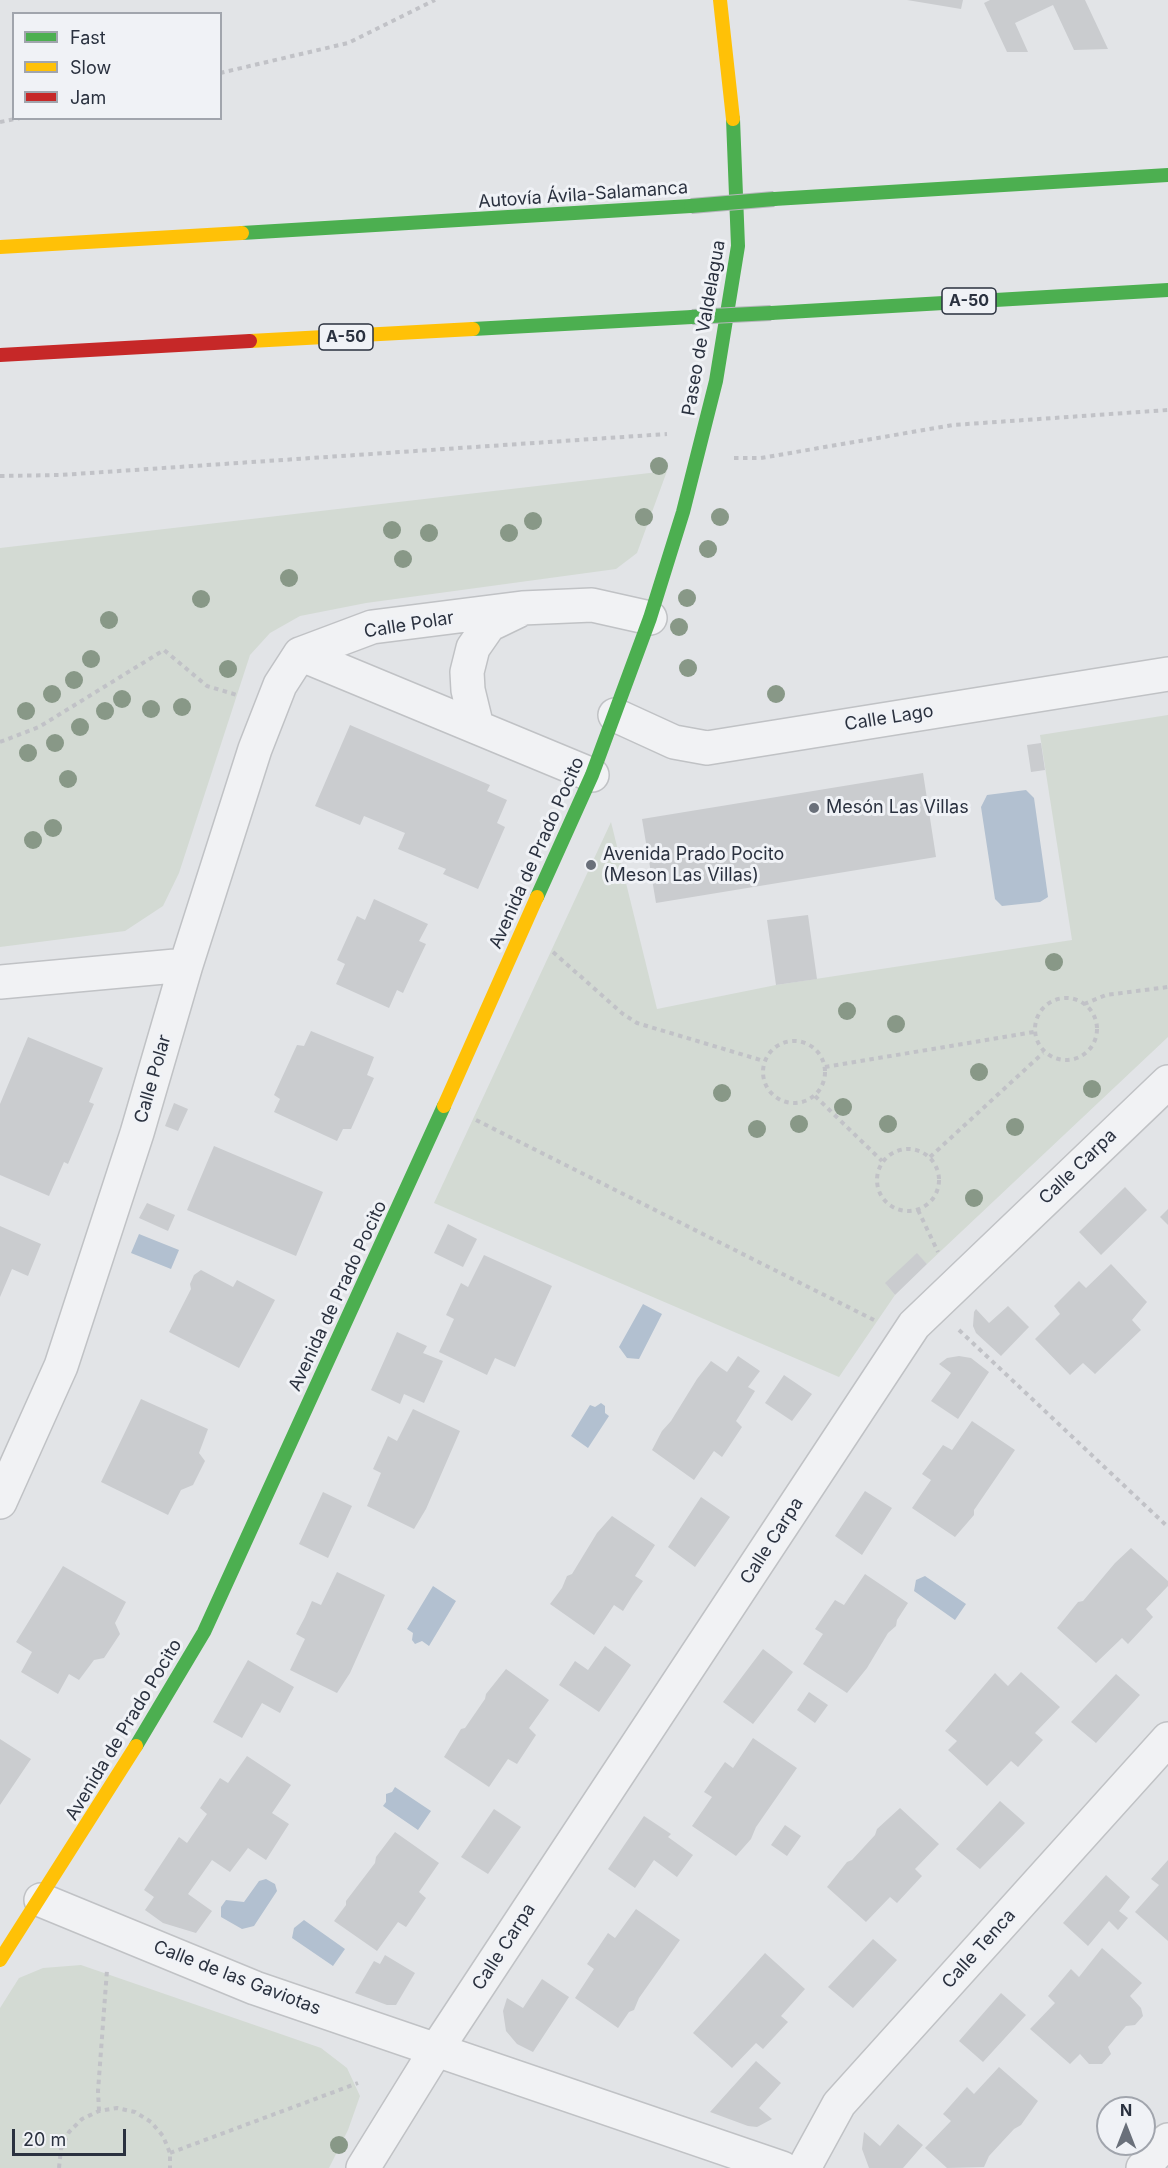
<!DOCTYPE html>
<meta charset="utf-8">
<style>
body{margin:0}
#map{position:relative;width:1168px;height:2168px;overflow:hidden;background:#e2e4e7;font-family:Inter,sans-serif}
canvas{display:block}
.legend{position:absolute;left:12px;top:12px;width:210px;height:108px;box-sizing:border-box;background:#f0f2f6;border:2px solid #a1a5ad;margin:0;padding:8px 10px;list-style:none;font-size:18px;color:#2a313f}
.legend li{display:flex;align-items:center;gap:12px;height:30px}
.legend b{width:30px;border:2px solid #a1a5ad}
.north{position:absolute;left:1096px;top:2096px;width:60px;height:60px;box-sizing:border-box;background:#f0f2f6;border:2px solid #a1a5ad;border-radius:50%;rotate:0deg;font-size:16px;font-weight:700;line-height:24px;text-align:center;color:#2a313f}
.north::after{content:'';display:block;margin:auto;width:21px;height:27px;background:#6a707a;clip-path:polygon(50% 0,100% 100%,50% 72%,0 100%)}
.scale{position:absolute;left:12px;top:2129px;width:114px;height:27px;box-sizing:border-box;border:3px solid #2a313f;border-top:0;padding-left:8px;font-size:18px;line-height:21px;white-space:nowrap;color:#2a313f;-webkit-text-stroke:4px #f0f2f6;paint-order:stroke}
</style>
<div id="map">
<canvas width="1168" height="2168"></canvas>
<ul class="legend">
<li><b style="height:8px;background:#4caf50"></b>Fast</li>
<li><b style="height:8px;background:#ffc107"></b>Slow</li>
<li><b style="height:8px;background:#c62828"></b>Jam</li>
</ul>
<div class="north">N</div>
<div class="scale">20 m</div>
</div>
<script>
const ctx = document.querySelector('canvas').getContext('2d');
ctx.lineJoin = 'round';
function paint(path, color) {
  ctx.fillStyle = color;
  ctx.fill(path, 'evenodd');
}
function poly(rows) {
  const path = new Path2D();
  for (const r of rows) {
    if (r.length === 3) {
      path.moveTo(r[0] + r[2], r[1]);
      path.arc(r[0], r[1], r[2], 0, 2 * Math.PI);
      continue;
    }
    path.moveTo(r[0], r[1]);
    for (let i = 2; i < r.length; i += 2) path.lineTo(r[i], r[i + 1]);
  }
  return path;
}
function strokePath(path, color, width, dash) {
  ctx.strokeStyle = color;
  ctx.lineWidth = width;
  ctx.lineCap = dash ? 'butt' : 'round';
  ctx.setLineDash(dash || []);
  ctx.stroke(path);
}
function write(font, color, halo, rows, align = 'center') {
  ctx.font = font + ' Inter,sans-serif';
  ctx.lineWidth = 6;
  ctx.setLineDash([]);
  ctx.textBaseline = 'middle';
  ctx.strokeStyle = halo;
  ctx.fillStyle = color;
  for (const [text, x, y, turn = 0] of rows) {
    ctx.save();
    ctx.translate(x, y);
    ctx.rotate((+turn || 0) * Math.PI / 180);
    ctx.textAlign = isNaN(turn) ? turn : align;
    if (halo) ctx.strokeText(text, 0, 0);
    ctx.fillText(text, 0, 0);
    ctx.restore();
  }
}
const green = poly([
 [667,471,637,553,616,569,366,603,300,616,270,633,250,655,179,873,163,906,125,931,0,947,0,548],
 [1168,715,1168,1037,927,1264,917,1254,886,1284,895,1295,839,1377,434,1203,611,822,657,1009,776,985,1072,940,1040,735],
 [81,1965,321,2048,347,2068,360,2096,348,2130,329,2168,0,2168,0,2008,19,1978,43,1968]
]);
const water = poly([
 [1026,790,1034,798,1048,897,1040,902,1002,906,995,899,981,807,987,795],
 [139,1234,179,1250,171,1269,131,1253],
 [643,1304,662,1314,639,1359,627,1358,619,1347],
 [601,1403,605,1406,605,1413,609,1416,588,1448,571,1436,590,1405,595,1407],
 [925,1576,966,1604,955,1620,914,1591,916,1580],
 [433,1586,456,1601,429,1646,422,1641,415,1644,412,1640,413,1633,407,1629],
 [395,1787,431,1811,418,1830,383,1806,386,1802,386,1794,392,1792],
 [266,1879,275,1884,277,1891,254,1926,242,1929,221,1917,221,1907,226,1900,244,1902,259,1881],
 [304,1920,345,1949,333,1966,292,1938,294,1928]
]);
const building = poly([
 [907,0,963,0,961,9],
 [990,0,1085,0,1108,49,1074,50,1053,5,1015,23,1028,52,1007,52,984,3],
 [350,725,490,785,487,791,507,800,497,823,505,827,478,889,443,874,446,869,398,849,405,833,364,816,360,825,315,806],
 [1041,743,1045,770,1031,772,1027,745],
 [923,773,936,857,656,903,642,819],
 [374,899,428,924,419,941,426,944,414,969,403,993,397,990,389,1008,336,984,345,964,337,960,357,916,365,920],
 [808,915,817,979,776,985,767,920],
 [311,1031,374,1057,367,1075,374,1078,351,1129,343,1129,337,1141,274,1112,280,1099,274,1095,297,1045,304,1046],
 [28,1037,103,1068,89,1102,94,1104,68,1164,64,1162,49,1196,0,1175,0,1104],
 [174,1103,188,1109,178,1131,165,1126],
 [214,1146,323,1192,296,1256,187,1210],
 [1125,1187,1147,1210,1101,1255,1079,1232],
 [147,1203,175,1215,168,1231,139,1218],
 [1168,1209,1168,1225,1160,1217],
 [448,1224,477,1239,463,1267,434,1253],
 [0,1226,41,1244,28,1276,12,1269,0,1297],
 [917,1253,927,1264,895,1295,885,1283],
 [484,1255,552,1286,515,1367,495,1358,487,1375,439,1352,454,1319,446,1315,454,1298,461,1283,468,1287],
 [1111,1264,1147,1302,1132,1320,1141,1330,1095,1374,1083,1363,1070,1375,1035,1339,1060,1314,1054,1306,1079,1281,1086,1288],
 [201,1270,233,1287,237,1280,275,1300,239,1368,169,1332,191,1289,190,1284,194,1275],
 [1008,1306,1029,1327,1001,1356,976,1333,973,1326,974,1312,976,1309,989,1323],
 [397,1332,427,1346,423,1353,443,1361,424,1403,404,1394,400,1404,371,1390],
 [738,1356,760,1371,748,1387,755,1391,736,1421,742,1427,722,1457,714,1451,694,1480,652,1450,662,1431,671,1421,697,1379,711,1361,727,1372],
 [959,1356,971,1358,989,1372,958,1419,931,1401,951,1373,939,1364,947,1358],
 [784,1375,812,1394,792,1421,765,1403],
 [141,1399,208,1429,199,1453,205,1461,193,1485,181,1490,168,1515,101,1482],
 [413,1409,460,1431,426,1509,414,1529,367,1506,381,1473,373,1469,388,1436,397,1441],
 [972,1421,1015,1450,974,1510,974,1515,955,1537,912,1508,931,1480,922,1474,943,1445,952,1450],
 [865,1491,892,1508,862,1555,835,1536],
 [323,1492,352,1506,328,1558,299,1544],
 [701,1497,730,1517,695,1567,668,1547],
 [612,1516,655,1545,635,1576,643,1581,633,1595,623,1611,614,1605,594,1635,550,1604,562,1588,567,1576,572,1574,597,1533],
 [1131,1548,1168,1581,1168,1586,1146,1609,1153,1617,1141,1630,1128,1644,1122,1638,1096,1663,1057,1628,1078,1602,1083,1601,1115,1563],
 [63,1566,126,1602,115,1623,120,1634,104,1658,94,1660,79,1680,69,1674,58,1694,21,1672,32,1652,16,1642],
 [337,1572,385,1595,350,1673,337,1693,290,1670,305,1639,296,1634,305,1617,312,1601,321,1605],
 [865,1574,908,1603,897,1620,896,1626,888,1633,867,1668,847,1693,803,1664,823,1634,815,1629,835,1600,844,1605],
 [605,1646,631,1665,599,1712,559,1685,575,1661,588,1670],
 [763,1649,793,1672,753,1724,723,1702],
 [248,1660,294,1687,280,1713,262,1703,242,1738,213,1722],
 [506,1669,549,1700,529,1728,536,1735,517,1764,508,1759,489,1787,444,1757,461,1729,465,1728,485,1699,486,1694],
 [1021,1672,1060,1707,1035,1733,1043,1740,1018,1767,1011,1761,987,1786,948,1750,957,1741,945,1731,995,1673,1008,1686],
 [1116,1674,1140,1695,1096,1743,1071,1722],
 [809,1692,828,1705,815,1723,797,1710],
 [753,1738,797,1768,756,1827,751,1839,736,1856,692,1826,712,1797,704,1792,725,1762,733,1768],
 [0,1739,31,1759,0,1805],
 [247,1756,291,1785,272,1813,289,1824,266,1860,248,1848,230,1872,212,1860,188,1894,212,1911,196,1933,163,1923,145,1910,154,1897,144,1890,179,1837,187,1843,207,1814,200,1808,220,1778,228,1783],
 [1000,1801,1025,1823,980,1869,956,1849],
 [900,1808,939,1844,915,1869,922,1876,909,1890,897,1903,890,1897,866,1922,827,1887,847,1862,852,1860,875,1835,877,1829],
 [494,1809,521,1827,488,1874,461,1857],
 [644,1816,671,1834,668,1837,693,1855,677,1877,654,1860,635,1888,608,1869],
 [785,1825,801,1836,787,1856,771,1845],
 [395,1832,439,1863,419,1892,426,1898,406,1927,398,1922,377,1951,334,1921,346,1905,346,1901,375,1863,376,1857],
 [1168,1860,1168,1941,1135,1912,1159,1885,1151,1879],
 [1106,1875,1130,1897,1119,1911,1128,1918,1118,1930,1109,1921,1088,1946,1063,1923],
 [636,1909,680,1940,639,1998,634,2010,629,2012,618,2028,575,1998,594,1969,587,1964,598,1948,608,1933,615,1938],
 [873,1939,897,1960,853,2008,828,1987],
 [1102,1948,1142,1983,1130,1996,1141,2008,1143,2016,1135,2025,1126,2026,1119,2034,1108,2047,1111,2054,1102,2064,1089,2064,1080,2054,1070,2064,1030,2029,1055,2003,1048,1996,1071,1969,1079,1977],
 [765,1953,805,1989,781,2016,788,2022,775,2036,763,2049,756,2043,732,2068,693,2033],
 [385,1955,415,1973,396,2005,387,2005,355,1993,374,1961,380,1964],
 [542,1979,569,1997,533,2052,517,2044,506,2031,503,2011,507,1998,523,2008],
 [1001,1993,1026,2015,983,2062,959,2041],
 [756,2061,781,2083,759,2108,772,2119,757,2127,748,2126,710,2112],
 [999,2067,1038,2101,1021,2125,1014,2129,989,2156,984,2167,947,2168,925,2148,951,2121,943,2114,967,2087,974,2094],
 [898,2124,923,2145,903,2168,869,2168,862,2149,864,2132,880,2146]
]);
const path = poly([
 [220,73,348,43,435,0],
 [0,122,20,118],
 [734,458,761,458,953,425,1168,410],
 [0,476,60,475,667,434],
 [0,742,39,727,164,650,207,686,237,695],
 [553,952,623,1014,637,1023,764,1061],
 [1066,1029,31],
 [1084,1004,1106,995,1168,987],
 [794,1072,31],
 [825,1067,1034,1032],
 [815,1096,882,1161],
 [476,1120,874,1320],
 [908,1180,31],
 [930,1157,1043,1053],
 [918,1210,938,1252],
 [959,1330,1168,1527],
 [99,2111,98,2091,107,1970],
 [170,2153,358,2083],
 [59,2168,61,2149,69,2132,82,2119,99,2111,117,2108,135,2112,151,2122,163,2136,170,2153,170,2168]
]);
const street = poly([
 [300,654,592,775],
 [615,715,674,742,707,748,1168,674],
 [477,727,468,690,467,672,473,648,489,625,518,611],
 [0,982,186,965],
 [0,1502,61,1366,137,1133,186,965,255,749,280,685,300,654,372,627,522,608,592,605,650,618],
 [41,1900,255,1988,782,2168],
 [363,2168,436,2050,914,1325,1168,1082],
 [804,2168,839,2104,1168,1739],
 [1143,2168,1168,2140]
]);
const fast = poly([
 [774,199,1168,175],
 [242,233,691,206],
 [771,313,1168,290],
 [473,329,692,317],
 [537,897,592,775,650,618,683,512,716,381,738,246,733,119],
 [136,1746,204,1632,444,1106]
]);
const slow = poly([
 [720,0,733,119],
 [0,247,242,233],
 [250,341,473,329],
 [444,1106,537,897],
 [0,1960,136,1746]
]);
const jam = poly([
 [0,355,250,341]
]);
const fastBridge = poly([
 [691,206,774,199],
 [692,317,771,313]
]);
const trees = [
 [659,466],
 [644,517],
 [720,517],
 [533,521],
 [392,530],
 [429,533],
 [509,533],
 [708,549],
 [403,559],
 [289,578],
 [687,598],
 [201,599],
 [109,620],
 [679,627],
 [91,659],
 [688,668],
 [228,669],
 [74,680],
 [52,694],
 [776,694],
 [122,699],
 [182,707],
 [151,709],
 [26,711],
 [105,711],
 [80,727],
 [55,743],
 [28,753],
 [68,779],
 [53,828],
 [33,840],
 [1054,962],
 [847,1011],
 [896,1024],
 [979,1072],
 [1092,1089],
 [722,1093],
 [843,1107],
 [799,1124],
 [888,1124],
 [1015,1127],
 [757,1129],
 [974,1198],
 [339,2145]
];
const markers = [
 [814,808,6,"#6a707a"],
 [591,865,6,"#6a707a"]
];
const shields = [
 [969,301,54],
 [346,337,54]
];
const shieldNames = [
 ["A-50",969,301],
 ["A-50",346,337]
];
const streetNames = [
 ["Autovía Ávila-Salamanca",583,195,-4],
 ["Paseo de Valdelagua",704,328,-80],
 ["Calle Polar",409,625,-9],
 ["Calle Lago",889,718,-9],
 ["Avenida de Prado Pocito",537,853,-66],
 ["Calle Polar",153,1079,-74],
 ["Calle Carpa",1078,1167,-44],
 ["Avenida de Prado Pocito",338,1296,-65],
 ["Calle Carpa",772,1541,-57],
 ["Avenida de Prado Pocito",124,1730,-59],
 ["Calle Carpa",504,1947,-57],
 ["Calle Tenca",979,1949,-48],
 ["Calle de las Gaviotas",237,1978,21]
];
const poiNames = [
 ["Mesón Las Villas",826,808],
 ["Avenida Prado Pocito",603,855],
 ["(Meson Las Villas)",603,876]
];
paint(green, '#d3dad3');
paint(water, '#b2c0d0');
paint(building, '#cacccf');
strokePath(street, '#c0c2c5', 36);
strokePath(path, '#c1c2c7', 4, [4.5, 4.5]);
strokePath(street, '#f1f2f4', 33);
strokePath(fast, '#4caf50', 14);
strokePath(slow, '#ffc107', 14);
strokePath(jam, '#c62828', 14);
strokePath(fastBridge, '#b5b7bb', 16, []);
strokePath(fastBridge, '#4caf50', 14);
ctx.fillStyle = '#889887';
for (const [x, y] of trees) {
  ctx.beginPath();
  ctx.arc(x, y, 9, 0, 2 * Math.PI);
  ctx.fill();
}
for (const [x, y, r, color] of markers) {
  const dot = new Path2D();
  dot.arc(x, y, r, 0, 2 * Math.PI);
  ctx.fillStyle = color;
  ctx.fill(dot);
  strokePath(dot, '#f0f2f6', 2);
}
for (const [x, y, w] of shields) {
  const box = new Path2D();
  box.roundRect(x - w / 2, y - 13, w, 26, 4.5);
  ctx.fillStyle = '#f0f2f6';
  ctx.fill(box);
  strokePath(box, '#2a313f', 1.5);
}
write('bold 16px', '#2a313f', null, shieldNames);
write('18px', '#2a313f', '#f0f2f6', streetNames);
write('18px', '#2a313f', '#f0f2f6', poiNames, 'left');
</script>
